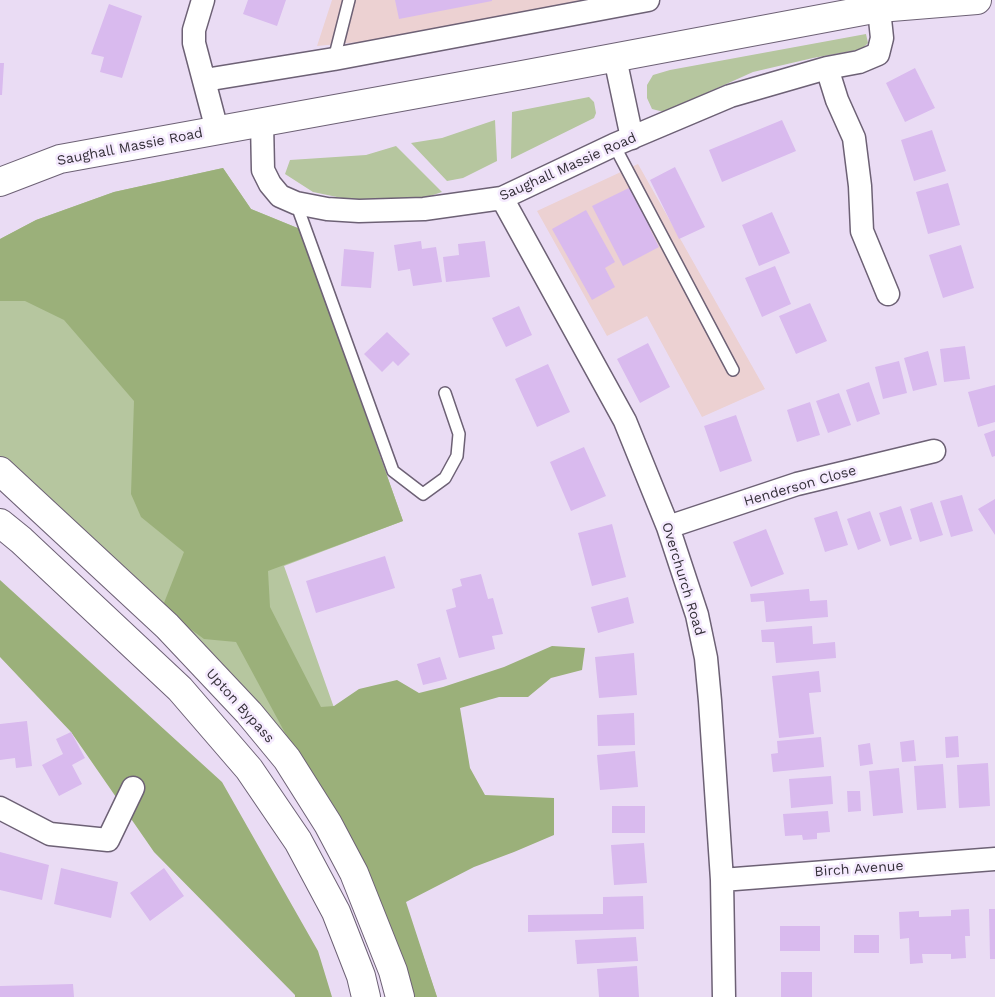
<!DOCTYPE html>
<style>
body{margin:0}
canvas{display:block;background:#eadcf4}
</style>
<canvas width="995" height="997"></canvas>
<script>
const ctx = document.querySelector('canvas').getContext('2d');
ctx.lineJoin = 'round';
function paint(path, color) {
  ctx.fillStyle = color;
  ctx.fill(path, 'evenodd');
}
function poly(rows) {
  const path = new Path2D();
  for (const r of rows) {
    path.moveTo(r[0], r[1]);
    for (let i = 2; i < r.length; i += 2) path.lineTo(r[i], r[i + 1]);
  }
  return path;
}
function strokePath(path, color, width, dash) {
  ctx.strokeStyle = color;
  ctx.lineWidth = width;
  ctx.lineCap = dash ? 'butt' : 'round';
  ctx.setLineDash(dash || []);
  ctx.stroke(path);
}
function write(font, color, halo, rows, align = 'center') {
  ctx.font = font + ' "Work Sans",sans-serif';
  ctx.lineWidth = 5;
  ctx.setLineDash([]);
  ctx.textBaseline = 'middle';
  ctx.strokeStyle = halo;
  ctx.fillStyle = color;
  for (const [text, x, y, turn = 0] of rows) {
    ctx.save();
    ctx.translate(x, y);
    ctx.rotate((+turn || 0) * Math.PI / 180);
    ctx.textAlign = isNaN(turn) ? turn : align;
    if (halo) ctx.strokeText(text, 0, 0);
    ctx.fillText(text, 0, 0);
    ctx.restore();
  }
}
const commercial = poly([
 [332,0,583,0,392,39,317,46],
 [638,164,765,389,702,417,647,316,607,336,537,211]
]);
const green = poly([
 [866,34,868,43,862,49,813,58,753,72,664,112,652,109,647,98,647,85,653,75,670,70],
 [589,97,594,102,596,113,594,118,511,159,512,112],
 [495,120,497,161,463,178,447,181,411,143,442,138],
 [396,146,442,192,412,202,356,201,313,192,285,174,290,160,366,155],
 [223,168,251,209,300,229,403,521,284,566,368,804,405,902,437,997,414,997,396,940,354,847,162,607,0,456,0,239,36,220,114,192]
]);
const forest = poly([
 [223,168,251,209,300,229,403,521,268,571,270,607,321,707,334,706,359,689,397,680,419,693,443,687,504,667,552,646,585,648,582,670,551,678,528,697,499,697,460,708,470,768,485,795,554,798,554,835,514,852,474,867,406,902,437,997,414,997,396,940,355,847,318,794,236,642,204,639,162,608,184,552,141,517,131,494,134,401,64,320,25,301,0,301,0,239,36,220,114,192],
 [0,580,222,782,318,951,332,997,295,997,295,995,154,852,71,732,0,657]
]);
const building = poly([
 [248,0,286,0,277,26,243,14],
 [395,0,492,0,492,1,399,19],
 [109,4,142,16,122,78,100,72,104,57,91,54],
 [0,63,4,63,2,95,0,95],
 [915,68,935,108,905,122,886,83],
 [782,120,796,151,722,182,709,150],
 [932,130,946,171,914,181,901,140],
 [675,167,705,227,679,239,650,180],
 [948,183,960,225,928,234,916,192],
 [633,186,654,227,650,229,659,247,623,266,592,206],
 [586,210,615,262,605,268,615,287,592,300,552,229],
 [772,212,790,253,759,266,742,225],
 [421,241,422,249,436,247,442,282,413,286,410,269,398,271,394,245],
 [485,241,490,277,446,282,443,257,459,255,458,244],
 [961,245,974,288,943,298,929,255],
 [344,249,374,252,371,288,341,286],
 [775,266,791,304,762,317,745,278],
 [810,303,827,341,796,354,779,316],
 [519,306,532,335,506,347,492,318],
 [387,332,410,354,398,366,393,361,382,372,364,354],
 [648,343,670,387,640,403,617,359],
 [965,346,970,379,944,382,940,349],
 [928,351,937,385,913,391,904,358],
 [899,361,907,393,883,399,875,367],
 [548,364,570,412,537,427,515,379],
 [869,382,880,414,857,422,846,390],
 [995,385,995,422,978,427,968,392],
 [839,393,851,425,828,433,816,401],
 [810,402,820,435,797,442,787,410],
 [736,415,752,461,720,472,704,426],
 [995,430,995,456,992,457,984,434],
 [584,447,606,496,571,511,550,462],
 [962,495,973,531,951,537,940,501],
 [995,499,995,535,978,509],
 [932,502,943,535,920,542,910,509],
 [901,506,912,539,890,546,879,513],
 [837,511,848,545,825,552,814,518],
 [870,511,881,541,858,550,847,519],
 [612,524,626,577,592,586,578,533],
 [766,529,784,574,751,587,733,542],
 [385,556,395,588,316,613,306,581],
 [481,574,488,599,493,598,503,634,492,636,495,649,459,658,446,610,456,607,452,589,462,586,460,579],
 [809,589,810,601,827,600,828,617,766,622,764,601,751,602,750,594],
 [628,597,634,623,598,633,591,607],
 [812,626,813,644,835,642,836,658,776,663,774,642,762,642,761,630],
 [634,653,637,695,599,698,595,657],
 [440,657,447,679,423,685,417,664],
 [819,671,821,692,809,693,814,734,779,738,772,676],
 [634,713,635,745,598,746,597,715],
 [27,721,32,766,16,768,15,758,0,760,0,724],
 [71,732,85,758,72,765,82,784,59,796,42,765,63,754,56,739],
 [958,736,959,757,946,758,945,737],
 [821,737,824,767,773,772,771,754,778,753,777,741],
 [914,740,916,761,902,762,900,742],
 [870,743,873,764,860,766,858,745],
 [635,751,638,787,600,790,597,755],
 [988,763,990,806,959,808,957,765],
 [943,764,946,808,917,810,914,766],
 [899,768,903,813,873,816,869,771],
 [831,776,833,804,791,808,789,779],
 [847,791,860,791,861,811,848,812],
 [612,806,645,806,645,833,612,833],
 [828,811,830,832,817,833,817,839,803,840,802,835,785,836,783,814],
 [644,843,647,883,614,885,611,845],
 [0,852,49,865,42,900,0,890],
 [61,868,118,882,111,918,54,904],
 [164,868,184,896,150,921,130,893],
 [643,896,644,929,528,932,528,915,603,914,603,897],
 [969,909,970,936,965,936,966,958,951,959,951,954,922,954,923,963,910,964,909,938,900,939,899,912,919,911,919,917,951,916,951,910],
 [989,909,995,909,995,959,990,959],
 [780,926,820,926,820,951,780,951],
 [854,935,879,935,879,953,854,953],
 [636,937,638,961,577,964,575,940],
 [637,966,639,997,599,997,597,969],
 [781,972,812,972,812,997,781,997],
 [73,984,74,997,0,997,0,986]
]);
const lane = poly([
 [334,59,349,0],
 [614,145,733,370],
 [296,203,393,471,423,494,445,478,457,456,459,434,445,393]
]);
const street = poly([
 [203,0,194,30,194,43,217,130],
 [615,58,632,138],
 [827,68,837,100,854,138,860,186,862,231,888,294],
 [205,80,334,59,648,0],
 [262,122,263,170,270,184,280,196,296,203,327,209,359,211,424,209,502,198,614,145,730,96,827,68,859,62,878,54,882,38,878,0],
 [502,198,625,421,668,527,697,615,706,658,710,701,722,880,724,997],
 [668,527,797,484,934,451],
 [0,808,50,834,108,840,133,788],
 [722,880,995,859]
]);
const secondary = poly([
 [0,182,60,159,522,75,879,8,977,0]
]);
const primary = poly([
 [0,471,167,626,249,713,287,759,328,824,354,873,393,971,400,997],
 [0,523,21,540,180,689,249,769,298,841,336,912,361,976,366,997]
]);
const streetNames = [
 ["Saughall Massie Road",130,147,-11],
 ["Saughall Massie Road",568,167,-24],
 ["Henderson Close",800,486,-16],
 ["Overchurch Road",683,579,73],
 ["Upton Bypass",240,706,48],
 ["Birch Avenue",859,869,-4]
];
paint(commercial, '#ecd1d2');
paint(green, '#b6c69f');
paint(forest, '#9bb07a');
paint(building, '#d9baee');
strokePath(lane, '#6d6175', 14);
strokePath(street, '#6d6175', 25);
strokePath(secondary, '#6d6175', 30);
strokePath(primary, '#6d6175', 30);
strokePath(lane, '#fff', 11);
strokePath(street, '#fff', 22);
strokePath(secondary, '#fff', 28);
strokePath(primary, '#fff', 28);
write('14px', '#342f38', '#f5eafe', streetNames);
</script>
